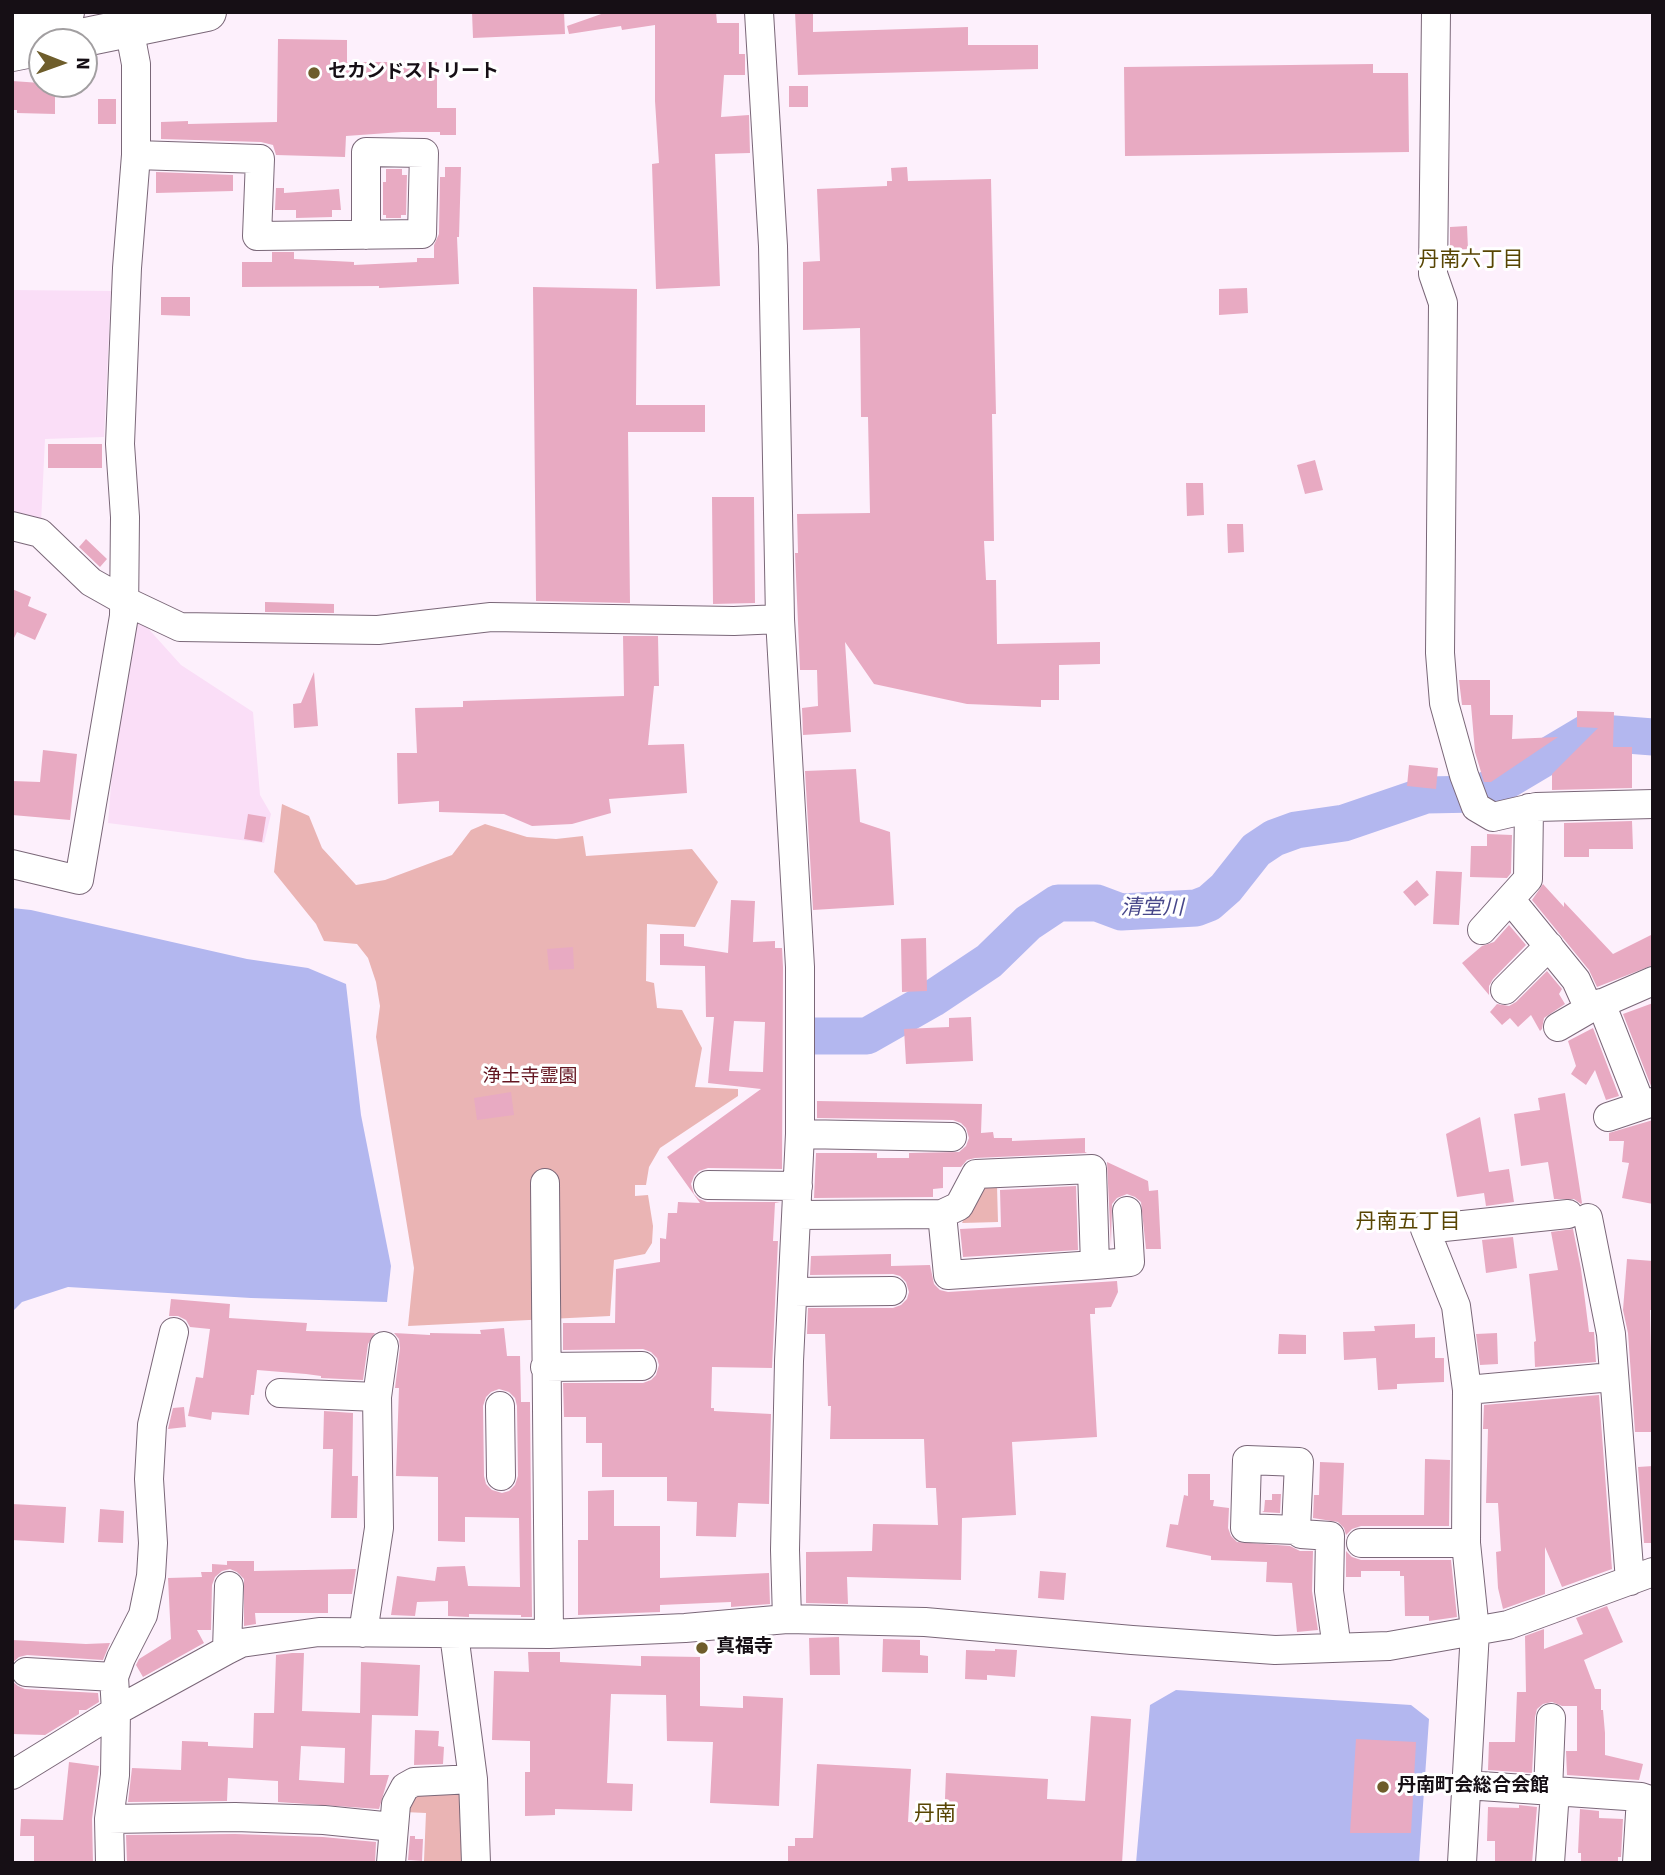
<!DOCTYPE html>
<meta charset="utf-8">
<style>
body{margin:0}
#map{position:relative;width:1665px;height:1875px;overflow:hidden;background:#fdf0fc;font-family:"Source Sans 3",sans-serif}
canvas{display:block}
.frame{position:absolute;inset:0;border:14px solid #160f15;pointer-events:none}
.north{position:absolute;left:28px;top:28px;width:70px;height:70px;box-sizing:border-box;background:#fff;border:2px solid #a29fa1;border-radius:50%;rotate:91deg;font-size:19px;font-weight:700;line-height:28px;text-align:center;color:#160f15}
.north::after{content:'';display:block;margin:auto;width:24px;height:32px;background:#6e5d2b;clip-path:polygon(50% 0,100% 100%,50% 72%,0 100%)}
</style>
<div id="map">
<canvas width="1665" height="1875"></canvas>
<div class="frame"></div>
<div class="north">N</div>
</div>
<script>
const ctx = document.querySelector('canvas').getContext('2d');
ctx.lineJoin = 'round';
function paint(path, color) {
  ctx.fillStyle = color;
  ctx.fill(path, 'evenodd');
}
function poly(rows) {
  const path = new Path2D();
  for (const r of rows) {
    path.moveTo(r[0], r[1]);
    for (let i = 2; i < r.length; i += 2) path.lineTo(r[i], r[i + 1]);
  }
  return path;
}
function strokePath(path, color, width, dash) {
  ctx.strokeStyle = color;
  ctx.lineWidth = width;
  ctx.lineCap = dash ? 'butt' : 'round';
  ctx.setLineDash(dash || []);
  ctx.stroke(path);
}
function write(font, color, halo, rows, align = 'center') {
  ctx.font = font + ' "Source Sans 3","Noto Sans JP",sans-serif';
  ctx.lineWidth = 6;
  ctx.setLineDash([]);
  ctx.textBaseline = 'middle';
  ctx.strokeStyle = halo;
  ctx.fillStyle = color;
  for (const [text, x, y, turn = 0] of rows) {
    ctx.save();
    ctx.translate(x, y);
    ctx.rotate((+turn || 0) * Math.PI / 180);
    ctx.textAlign = isNaN(turn) ? turn : align;
    if (halo) ctx.strokeText(text, 0, 0);
    ctx.fillText(text, 0, 0);
    ctx.restore();
  }
}
const built = poly([
 [12,290,111,291,104,437,45,439,41,523,12,517],
 [136,615,181,665,253,712,260,795,271,814,264,843,108,823,120,673]
]);
const green = poly([
 [282,804,309,816,322,848,356,885,385,880,452,855,471,830,485,824,527,837,556,839,583,836,586,856,692,849,718,882,695,927,647,924,646,981,654,983,657,1008,682,1010,702,1048,695,1087,738,1089,738,1096,660,1148,649,1167,646,1185,635,1185,635,1196,648,1195,653,1226,652,1243,645,1254,614,1260,610,1316,408,1326,414,1268,376,1037,380,1006,376,982,368,958,357,944,324,941,316,924,274,872],
 [984,1186,997,1186,998,1222,962,1223,976,1192],
 [464,1788,466,1863,421,1863,424,1861,426,1813,404,1812,416,1791]
]);
const water = poly([
 [12,908,31,910,247,959,308,968,346,984,361,1115,391,1266,387,1302,251,1298,68,1287,22,1302,12,1312],
 [1176,1690,1411,1705,1429,1719,1419,1863,1136,1863,1150,1705]
]);
const river = poly([
 [812,1036,867,1036,932,999,989,961,1028,923,1058,903,1097,903,1121,912,1196,908,1209,903,1226,888,1256,850,1274,838,1296,830,1344,823,1426,795,1478,794,1509,779,1588,732,1653,737]
]);
const building = poly([
 [472,12,564,12,565,34,473,38],
 [607,12,716,12,717,23,739,23,739,54,745,54,745,75,724,75,721,117,749,115,750,153,715,154,720,286,656,289,652,164,659,163,655,101,655,25,622,30,621,26,569,34,567,26],
 [795,12,813,12,813,32,968,27,968,45,1038,45,1038,69,798,75],
 [278,39,347,40,347,62,437,62,437,108,456,108,456,135,440,135,440,132,402,132,346,136,345,157,276,155,273,145,261,142,161,139,161,122,188,121,188,124,277,122],
 [1373,64,1373,73,1408,73,1409,152,1125,156,1124,67],
 [12,81,55,84,55,114,17,113,17,110,12,110],
 [789,86,808,86,808,107,789,107],
 [98,99,116,99,116,124,98,124],
 [445,167,461,167,459,237,457,237,459,284,379,288,379,286,242,287,242,262,272,262,272,252,294,252,294,259,354,262,354,265,417,262,417,258,434,258,434,245,439,234,440,177,445,177],
 [907,167,908,181,991,179,996,414,992,414,994,541,984,541,986,580,996,580,997,644,1100,642,1100,664,1059,665,1059,700,1041,700,1041,707,967,704,874,684,845,642,851,732,803,735,802,708,818,706,817,670,800,670,795,553,798,553,797,514,870,513,868,417,861,417,860,328,803,330,803,262,820,261,817,189,887,186,887,181,892,181,891,168],
 [386,169,402,169,402,175,407,175,406,215,401,215,401,218,386,218,386,215,383,215,383,182,386,182],
 [156,172,233,175,233,191,156,193],
 [276,188,284,188,284,193,339,189,341,210,332,210,332,217,296,218,296,210,275,210],
 [1467,226,1468,249,1450,250,1450,227],
 [533,287,637,289,636,405,705,405,705,432,628,432,630,603,536,601],
 [1247,288,1248,313,1219,315,1219,289],
 [161,297,190,297,190,316,161,315],
 [48,444,102,444,102,468,48,468],
 [1315,460,1323,490,1305,494,1297,465],
 [1186,483,1203,483,1204,515,1187,516],
 [712,497,754,497,755,603,713,604],
 [1227,524,1243,524,1244,552,1228,553],
 [86,539,107,559,100,567,79,547],
 [12,589,31,597,28,606,47,614,35,640,17,632,12,642],
 [265,602,334,604,334,613,265,612],
 [623,636,658,636,659,686,654,686,648,745,684,744,687,793,609,799,611,813,572,824,532,826,504,814,439,812,439,801,398,804,397,753,417,753,415,708,463,707,463,701,624,696],
 [314,672,318,726,294,728,293,704,301,703],
 [1459,680,1490,680,1490,715,1513,715,1512,739,1558,737,1491,782,1484,782,1475,752,1471,705,1462,705],
 [1577,711,1614,712,1613,747,1632,747,1632,788,1552,790,1552,774,1598,728,1577,727],
 [43,750,77,754,70,820,12,815,12,781,40,782],
 [1409,765,1438,768,1436,789,1407,786],
 [856,769,860,822,890,832,894,905,813,910,805,771],
 [248,814,266,817,262,842,244,839],
 [1632,821,1633,849,1589,849,1589,857,1564,857,1564,823],
 [1487,834,1512,835,1511,873,1507,878,1470,877,1471,846,1487,846],
 [1436,871,1462,872,1459,925,1433,924],
 [1417,880,1429,895,1415,906,1403,892],
 [1543,884,1564,907,1564,902,1613,954,1653,934,1653,965,1597,987,1589,970,1532,900],
 [731,900,755,901,753,942,775,941,775,948,782,948,783,967,782,1169,708,1168,699,1171,694,1176,691,1184,694,1194,699,1199,707,1202,780,1202,775,1203,773,1241,778,1241,772,1368,712,1367,711,1408,714,1408,714,1411,771,1414,769,1504,738,1503,736,1537,696,1536,697,1502,667,1501,667,1477,602,1477,602,1443,586,1443,586,1417,564,1417,563,1383,643,1383,651,1380,656,1375,659,1365,657,1358,651,1352,643,1349,563,1350,563,1323,615,1323,616,1269,660,1262,660,1238,666,1239,668,1213,677,1213,678,1202,700,1203,667,1157,761,1089,708,1083,714,1017,706,1017,705,966,660,965,660,934,684,934,684,946,728,953],
 [734,1021,765,1022,763,1072,729,1071],
 [1509,925,1526,945,1493,979,1489,986,1489,995,1462,963,1482,946,1494,942],
 [926,938,927,991,902,992,901,939],
 [573,947,574,969,549,970,547,949],
 [1547,971,1562,989,1559,994,1565,1004,1544,1018,1542,1029,1540,1031,1531,1015,1518,1027,1510,1018,1502,1025,1490,1012,1497,1004,1509,1006,1516,1002],
 [1653,1003,1653,1086,1651,1086,1623,1014],
 [971,1017,973,1061,906,1064,904,1029,949,1027,949,1018],
 [1593,1028,1619,1096,1606,1100,1595,1070,1586,1085,1571,1074,1576,1066,1568,1041],
 [511,1092,514,1115,477,1120,474,1098],
 [1565,1093,1582,1203,1581,1204,1574,1199,1554,1199,1548,1162,1521,1166,1514,1114,1540,1110,1538,1098],
 [817,1101,982,1104,981,1133,993,1132,994,1138,1012,1138,1012,1141,1085,1138,1085,1152,1087,1153,975,1158,967,1160,961,1167,943,1167,943,1188,933,1189,933,1197,814,1198,816,1153,877,1153,877,1158,909,1158,909,1153,959,1152,966,1146,969,1138,966,1128,961,1123,953,1120,817,1118],
 [1480,1117,1489,1172,1509,1169,1514,1202,1486,1206,1484,1193,1457,1197,1446,1134],
 [1653,1120,1653,1204,1622,1198,1629,1163,1622,1162,1624,1141,1609,1141,1609,1133],
 [1107,1162,1148,1181,1149,1191,1158,1190,1161,1249,1146,1249,1141,1202,1135,1197,1127,1194,1117,1198,1112,1204,1111,1247],
 [1076,1186,1078,1250,963,1257,960,1229,1001,1227,1000,1190],
 [1573,1229,1581,1269,1589,1332,1594,1332,1596,1362,1535,1367,1534,1342,1536,1341,1529,1274,1558,1270,1551,1232],
 [1513,1237,1517,1268,1486,1273,1482,1240],
 [891,1254,891,1266,930,1265,934,1284,940,1290,948,1292,1117,1281,1118,1292,1111,1307,1095,1308,1095,1314,1090,1314,1097,1437,1012,1442,1016,1515,962,1518,961,1580,847,1577,848,1604,806,1603,806,1552,872,1551,873,1524,938,1525,936,1488,926,1488,924,1439,830,1439,831,1406,828,1406,825,1334,807,1334,808,1308,893,1308,901,1305,907,1299,909,1292,906,1282,900,1276,893,1274,810,1275,811,1256],
 [1627,1259,1653,1261,1653,1310,1650,1310,1653,1432,1635,1432,1628,1333,1623,1310],
 [171,1299,230,1304,229,1318,307,1323,306,1331,375,1333,368,1344,363,1380,321,1378,321,1376,306,1374,257,1370,254,1395,251,1395,249,1415,212,1412,211,1420,188,1416,196,1377,203,1378,210,1329,190,1327,186,1320,178,1316,169,1316],
 [1415,1324,1415,1338,1435,1337,1435,1358,1444,1358,1444,1382,1397,1384,1397,1389,1378,1390,1376,1358,1344,1360,1343,1332,1375,1331,1374,1326],
 [504,1328,507,1356,520,1356,521,1402,530,1402,532,1617,521,1617,521,1615,469,1614,469,1617,448,1616,448,1601,417,1602,415,1616,391,1615,397,1576,435,1581,437,1567,465,1566,468,1586,520,1587,519,1518,465,1517,465,1542,438,1541,438,1477,396,1476,399,1388,395,1388,400,1348,399,1339,394,1333,430,1335,430,1333,481,1334,480,1330],
 [499,1389,509,1392,515,1398,517,1406,518,1476,515,1485,509,1491,502,1493,492,1490,486,1484,484,1476,483,1406,486,1397,491,1392],
 [1497,1333,1498,1364,1480,1365,1476,1334],
 [1279,1334,1306,1335,1306,1354,1278,1354],
 [1599,1395,1612,1569,1562,1587,1545,1547,1545,1594,1503,1609,1498,1588,1496,1552,1501,1551,1498,1503,1486,1503,1488,1429,1483,1429,1484,1405],
 [184,1407,186,1427,168,1429,173,1408],
 [324,1411,353,1413,352,1476,358,1476,357,1518,331,1518,333,1449,323,1449],
 [1425,1459,1450,1460,1449,1526,1361,1526,1352,1529,1346,1535,1344,1528,1338,1522,1313,1518,1314,1495,1319,1495,1320,1462,1344,1463,1342,1515,1424,1515],
 [1653,1466,1653,1543,1644,1543,1638,1467],
 [1188,1474,1210,1474,1210,1500,1214,1500,1213,1506,1229,1508,1228,1528,1231,1536,1237,1542,1290,1546,1300,1551,1313,1551,1312,1591,1318,1630,1297,1632,1292,1583,1266,1582,1267,1562,1211,1560,1211,1556,1166,1547,1170,1524,1178,1525,1184,1495,1188,1496],
 [614,1490,614,1526,660,1526,660,1578,769,1573,770,1604,731,1607,731,1602,660,1605,660,1612,578,1615,578,1540,588,1540,588,1491],
 [1272,1494,1281,1494,1280,1513,1262,1512,1264,1511,1265,1500,1272,1500],
 [12,1504,66,1507,64,1543,12,1540],
 [100,1509,124,1511,123,1543,98,1542],
 [1346,1551,1352,1557,1361,1560,1451,1560,1457,1617,1429,1621,1429,1616,1405,1616,1404,1576,1400,1576,1400,1571,1361,1571,1361,1577,1346,1577],
 [227,1561,254,1561,254,1571,356,1569,352,1594,328,1594,328,1613,255,1613,256,1624,244,1626,244,1579,237,1572,230,1569,222,1571,215,1577,212,1585,211,1630,197,1630,204,1643,143,1677,136,1665,139,1659,171,1639,168,1578,202,1577,201,1572,212,1572,212,1564,227,1565],
 [1040,1571,1066,1573,1064,1600,1038,1598],
 [1607,1606,1623,1642,1584,1660,1595,1689,1601,1689,1601,1710,1603,1710,1605,1733,1605,1755,1643,1764,1639,1780,1567,1775,1566,1751,1577,1751,1577,1706,1562,1706,1552,1702,1543,1704,1537,1709,1535,1717,1532,1773,1488,1770,1489,1742,1515,1742,1517,1692,1526,1692,1525,1636,1544,1629,1544,1649,1583,1634,1576,1618],
 [839,1637,840,1675,810,1675,809,1638],
 [883,1639,920,1640,920,1655,928,1656,928,1673,882,1672],
 [12,1640,86,1644,110,1643,103,1660,27,1655,19,1657,12,1663],
 [995,1649,1017,1650,1015,1677,987,1675,987,1680,965,1679,966,1650,995,1651],
 [528,1652,560,1652,560,1662,641,1666,641,1656,700,1657,700,1706,743,1708,743,1696,783,1698,779,1806,710,1803,713,1742,667,1741,666,1695,611,1694,607,1783,633,1784,632,1811,555,1809,555,1815,525,1816,525,1772,530,1772,530,1741,492,1740,494,1671,529,1672],
 [292,1653,304,1653,302,1711,360,1713,361,1662,420,1665,418,1716,372,1715,370,1775,389,1775,379,1809,278,1802,278,1781,228,1778,227,1801,128,1802,132,1768,181,1770,182,1741,208,1742,208,1746,253,1748,254,1713,274,1713,276,1655],
 [301,1746,345,1748,344,1783,299,1780],
 [12,1681,18,1686,25,1689,98,1693,99,1702,86,1710,79,1710,79,1714,45,1735,12,1734],
 [1091,1716,1131,1719,1122,1863,788,1863,788,1846,795,1846,795,1838,813,1838,817,1764,911,1769,908,1822,944,1824,946,1773,1048,1779,1047,1799,1085,1801],
 [415,1730,439,1731,438,1746,444,1747,443,1764,414,1765],
 [1356,1739,1416,1742,1411,1833,1350,1833],
 [69,1762,99,1766,92,1819,93,1863,34,1863,34,1836,20,1836,21,1819,63,1820],
 [1519,1805,1537,1807,1532,1863,1495,1863,1495,1841,1487,1841,1488,1807,1519,1808],
 [1580,1809,1599,1811,1599,1818,1623,1819,1621,1857,1618,1857,1618,1863,1581,1863,1581,1853,1578,1853],
 [235,1834,323,1837,376,1842,375,1863,127,1863,126,1835],
 [410,1836,415,1836,415,1839,423,1839,422,1861,408,1860]
]);
const minor = poly([
 [759,12,773,246,780,619,800,967,800,1134,789,1361,785,1550,787,1619],
 [1436,12,1433,274,1443,303,1440,653,1444,703,1464,775,1476,807,1493,817,1536,807,1653,804],
 [136,155,260,159,257,236,422,234,424,153,366,152,366,235],
 [12,526,40,533,91,582,123,600,180,627,378,630,491,617,734,621,780,619],
 [12,864,79,880,124,616,125,517,120,444,127,268,136,155,136,64,126,12],
 [1510,899,1576,980,1589,1009],
 [1482,930,1528,879,1529,808],
 [1505,990,1549,946],
 [1601,1003,1641,1105],
 [1558,1027,1589,1009,1653,981],
 [1608,1117,1653,1102],
 [800,1134,952,1137],
 [545,1183,549,1634],
 [708,1185,798,1186],
 [797,1215,942,1214,959,1206,976,1174,1092,1169,1095,1265,948,1275,942,1214],
 [1588,1218,1611,1334,1630,1581],
 [1095,1265,1130,1262,1127,1211],
 [793,1292,892,1291],
 [545,1367,642,1366],
 [1467,1390,1612,1377],
 [280,1393,377,1397],
 [500,1406,501,1476],
 [1247,1460,1299,1462,1296,1530,1245,1528,1247,1460],
 [1296,1530,1301,1534,1330,1536,1329,1591,1337,1648],
 [1361,1543,1466,1543],
 [363,1633,379,1528,377,1397,384,1346],
 [454,1634,473,1779,476,1863],
 [227,1650,229,1586],
 [26,1672,114,1677],
 [12,1775,116,1711,227,1650,241,1643,319,1632,549,1634,685,1628,787,1619,925,1622,1132,1640,1275,1650,1389,1646,1508,1625,1653,1572],
 [1466,1785,1641,1797,1653,1801],
 [1548,1791,1551,1718],
 [109,1819,235,1817,324,1820,393,1827],
 [110,1863,109,1819,115,1775,116,1711,114,1677,121,1658,143,1615,151,1576,153,1543,149,1479,152,1425,174,1332],
 [391,1863,396,1804,405,1787,414,1782,473,1779],
 [1462,1863,1475,1631,1466,1543,1467,1390,1456,1306,1425,1229,1568,1214],
 [1550,1863,1555,1791],
 [1637,1863,1641,1797]
]);
const highway = poly([
 [12,23,65,12],
 [61,42,207,12],
 [12,52,42,46]
]);
const markers = [
 [314,73,7,"#6e5d2b"],
 [702,1648,7,"#6e5d2b"],
 [1383,1787,7,"#6e5d2b"]
];
const poiNames = [
 ["セカンドストリート",328,73],
 ["真福寺",716,1648],
 ["丹南町会総合会館",1397,1787]
];
const parkNames = [
 ["浄土寺霊園",530,1078]
];
const neighbourhoodNames = [
 ["丹南六丁目",1471,261],
 ["丹南五丁目",1408,1223],
 ["丹南",935,1815]
];
const waterNames = [
 ["清堂川",1152,909]
];
paint(built, '#fadef7');
paint(green, '#eab4b4');
paint(water, '#b3b7ef');
strokePath(river, '#b3b7ef', 37);
paint(building, '#e8aac2');
strokePath(minor, '#7a6778', 30);
strokePath(highway, '#7a6778', 40);
strokePath(minor, '#fff', 28);
strokePath(highway, '#fff', 38);
for (const [x, y, r, color] of markers) {
  const dot = new Path2D();
  dot.arc(x, y, r, 0, 2 * Math.PI);
  ctx.fillStyle = color;
  ctx.fill(dot);
  strokePath(dot, '#fff', 2.5);
}
write('bold 19px', '#160f15', '#fff', poiNames, 'left');
write('19px', '#641621', '#fff', parkNames);
write('21px', '#584503', '#fff', neighbourhoodNames);
write('italic 21px', '#47478a', '#fff', waterNames);
</script>
